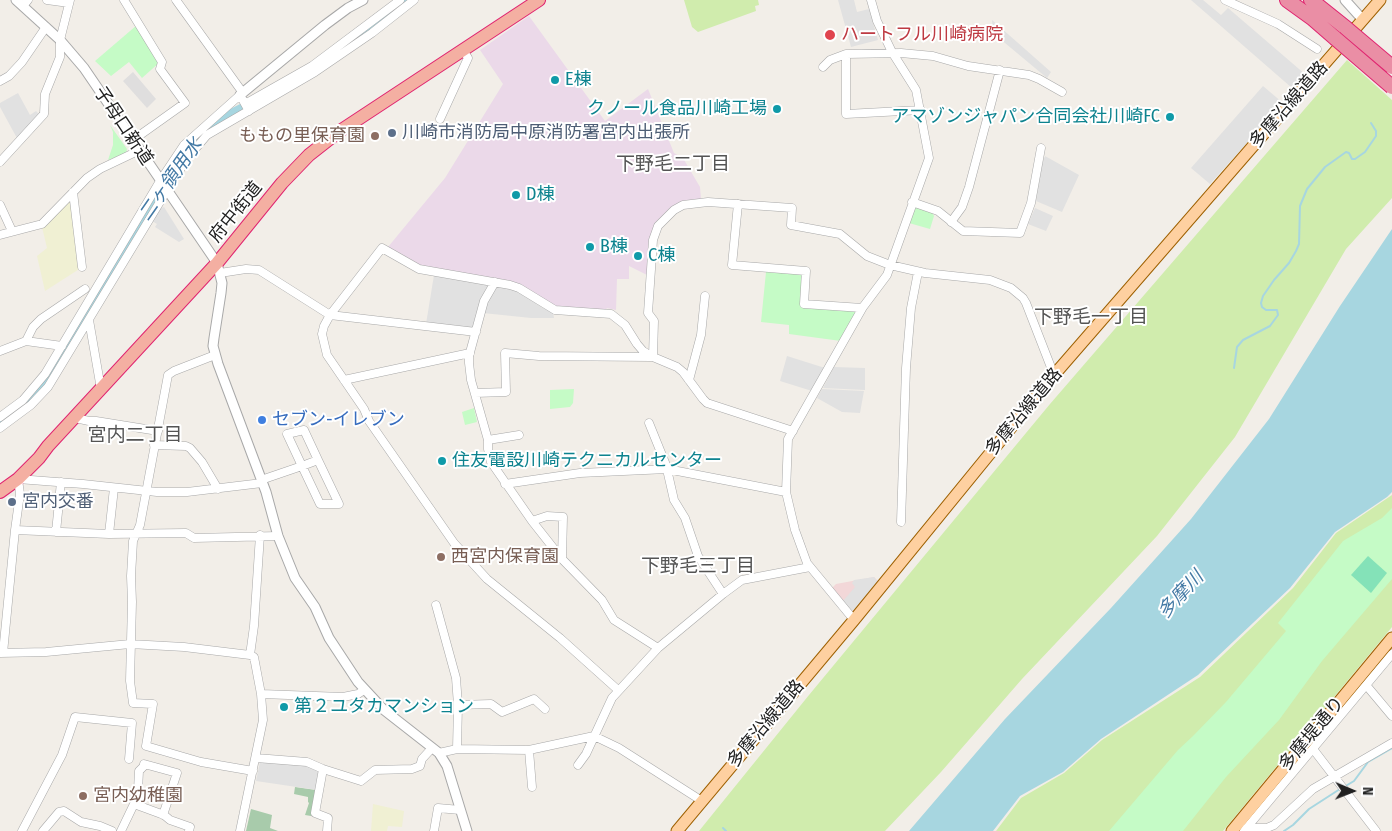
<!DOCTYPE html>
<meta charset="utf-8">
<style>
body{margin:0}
#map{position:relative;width:1392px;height:831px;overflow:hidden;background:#f2eee8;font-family:"Fira Sans Condensed",sans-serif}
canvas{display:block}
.north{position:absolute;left:1327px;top:766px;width:50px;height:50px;-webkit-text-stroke:4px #fff;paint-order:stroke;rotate:91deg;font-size:14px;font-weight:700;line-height:20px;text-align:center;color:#212121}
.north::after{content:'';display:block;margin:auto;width:18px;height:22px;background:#212121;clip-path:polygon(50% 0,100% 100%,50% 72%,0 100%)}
</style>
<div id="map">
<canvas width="1392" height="831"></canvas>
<div class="north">N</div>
</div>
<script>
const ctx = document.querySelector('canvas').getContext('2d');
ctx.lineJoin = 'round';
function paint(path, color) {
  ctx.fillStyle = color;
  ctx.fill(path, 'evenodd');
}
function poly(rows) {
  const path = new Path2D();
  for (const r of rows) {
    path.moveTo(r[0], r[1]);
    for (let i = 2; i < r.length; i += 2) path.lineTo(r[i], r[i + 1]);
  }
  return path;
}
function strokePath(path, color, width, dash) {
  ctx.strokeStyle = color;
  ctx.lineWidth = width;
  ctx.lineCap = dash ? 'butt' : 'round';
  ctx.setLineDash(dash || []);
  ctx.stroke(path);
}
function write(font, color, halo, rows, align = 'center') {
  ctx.font = font + ' "Fira Sans Condensed","Noto Sans JP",sans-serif';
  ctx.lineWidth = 4;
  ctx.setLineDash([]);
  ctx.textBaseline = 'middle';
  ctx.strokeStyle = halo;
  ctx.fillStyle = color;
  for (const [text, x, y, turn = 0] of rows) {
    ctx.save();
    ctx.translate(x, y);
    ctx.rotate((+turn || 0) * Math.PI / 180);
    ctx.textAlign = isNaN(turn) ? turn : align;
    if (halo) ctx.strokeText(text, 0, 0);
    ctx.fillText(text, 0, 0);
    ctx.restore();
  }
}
const residential = poly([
 [133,72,156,99,147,108,123,81]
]);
const commercial = poly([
 [874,577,879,582,855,611,850,611,831,589,836,584]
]);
const industrial = poly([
 [529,16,605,121,648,89,674,153,683,158,700,187,701,199,684,202,664,215,647,275,629,266,629,279,617,279,616,310,607,308,605,311,558,307,551,304,530,291,418,265,388,247,445,178,503,84,480,50]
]);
const farmland = poly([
 [71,199,81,268,45,291,37,256,47,248,42,227],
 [373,804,404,811,402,827,388,826,387,831,371,831]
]);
const grass = poly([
 [684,0,758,0,759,5,755,6,756,11,698,32,692,27],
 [1347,60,1392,100,1392,198,1346,249,1235,437,1157,536,1022,679,941,772,885,831,699,831,809,695,1050,404],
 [1392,495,1392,627,1223,831,996,831,1021,798,1064,773,1102,740,1200,677,1293,588,1336,533]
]);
const cemetery = poly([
 [295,787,316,790,311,816,305,815,309,803,308,802,308,797,294,794],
 [251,809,272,815,270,828,278,831,246,831]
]);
const park = poly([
 [137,25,160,62,142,78,129,62,111,76,95,61],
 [110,125,127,149,126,153,108,160,113,145,113,132],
 [918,207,932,212,934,216,930,229,909,223,914,209],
 [766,272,800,273,804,277,803,308,855,310,856,315,841,341,789,334,789,325,761,322],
 [574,389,573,403,570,407,550,409,550,390],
 [474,408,477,422,465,425,462,412],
 [1392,508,1392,579,1322,661,1279,720,1226,777,1183,831,1109,831,1178,750,1193,736,1226,702,1286,631,1278,623,1343,541,1382,518]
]);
const pitch = poly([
 [1368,556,1387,573,1371,593,1351,575]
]);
const parking = poly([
 [838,0,854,0,857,12,869,9,878,40,851,47],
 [1191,0,1203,0,1221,15,1228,8,1306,75,1292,88],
 [992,20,1051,72,1047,78,993,33],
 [1263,86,1283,103,1210,184,1191,168],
 [18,93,30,115,36,111,40,115,18,140,0,107,0,103],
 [1045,156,1079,175,1062,212,1036,201,1042,164],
 [164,207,184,239,179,242,155,227,157,224,152,221,159,209],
 [1035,208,1053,216,1046,231,1028,224],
 [434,275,490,285,475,328,469,329,426,324],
 [495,286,509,288,525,295,543,308,553,312,554,318,531,318,483,313,486,302],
 [787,356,825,368,812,391,780,381],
 [834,367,865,368,865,390,823,388],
 [822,389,864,391,860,413,842,412,817,398],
 [874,577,878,582,854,610,851,611,843,601,855,587,852,583,854,580],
 [260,762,307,764,321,771,317,790,256,781]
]);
const water = poly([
 [1392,229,1392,492,1387,497,1335,532,1290,588,1198,675,1101,739,1063,772,1020,796,993,831,909,831,1005,719,1111,608,1191,519,1269,419,1340,306]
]);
const stream = poly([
 [1234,368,1237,347,1243,340,1270,326,1278,315,1277,310,1266,310,1262,307,1261,303,1263,296,1274,280,1289,263,1296,251,1299,244,1300,206,1307,189,1325,167,1346,152,1349,153,1352,159,1355,159,1365,152,1376,136,1376,131,1371,123],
 [1344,787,1354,781,1368,762,1392,748],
 [723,828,726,831],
 [1284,831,1293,825,1309,809,1340,789]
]);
const river = poly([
 [317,66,405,0],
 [0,422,29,401,49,377,111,271,182,155,212,125,257,102]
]);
const minor = poly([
 [47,0,69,3],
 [124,0,162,62,160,69,185,103,133,140],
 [176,0,243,93],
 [1225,0,1278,24,1317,49],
 [23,6,28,0],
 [846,55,846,114,921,110],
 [823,67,830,60,846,54,901,53,933,56,968,66,1029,75,1039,79,1062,92],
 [0,81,9,76,22,62,46,27],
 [245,104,312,66,400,0],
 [440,119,468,58,463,50],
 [0,162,44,114,45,94,60,57,60,40,70,0],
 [73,192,82,267],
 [912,202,938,211,963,231,1020,233,1031,203,1041,148],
 [738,204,732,265,806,271,804,304,862,308],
 [0,205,12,231],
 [951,222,962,207,969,187,1000,70],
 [0,235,42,224,87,178,100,169,140,150],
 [220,273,246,269,259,270,330,315,476,332],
 [495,282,484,301,469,356,469,363,471,380,488,440,488,449,491,462,532,521,562,559,602,600,614,620,658,648],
 [89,320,101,389],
 [26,341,62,346],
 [0,351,26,341,33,327,41,319,85,289],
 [215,355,174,371,168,375,140,525,133,541,131,576,132,602,130,681,133,703,153,704,146,746,201,762,253,771],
 [653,357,654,321,648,313,653,240,658,226,674,210,683,205,708,202,792,208,791,225,840,234,867,256,890,265,925,273,990,280,1011,288,1023,298,1026,303,1054,375],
 [344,380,470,353],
 [689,380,701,335,705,296],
 [475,393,506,392,505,353,539,356,651,357],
 [0,417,23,400,45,374,160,181,184,145,240,95,249,111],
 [75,418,89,421,96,421,158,431],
 [649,423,666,465,674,500,685,518,698,556,723,594],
 [0,428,31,405,48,387,175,177,190,155,207,135,315,72,372,33,414,0],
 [488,440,519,435],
 [154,445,186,446,190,448,202,462,218,489],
 [261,480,302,466,318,460,304,430,287,434,302,466,320,504,339,504,318,460],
 [505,484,580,473,667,469,786,492],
 [532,521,547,516,563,517,562,559],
 [901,522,906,368,911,308,918,272],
 [15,530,109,534,186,533,194,538,278,536],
 [56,532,61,482],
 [109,534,114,488],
 [436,605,456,678,458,705,457,749],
 [854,620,807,563,795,530,786,492,788,439,863,307,887,275,929,158,916,90,892,52,877,21,871,0],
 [0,653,46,652,130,644,184,647,250,655,254,657,261,694,263,720,240,831],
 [3,653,15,530,20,494,18,479,83,484,157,492,187,492,262,483],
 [250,655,254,626,260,535],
 [1366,685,1392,716],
 [618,690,560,638,487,579,454,543,369,421,364,409,327,355,322,334,324,326,330,315,382,248,419,269,510,285,519,288,555,310,611,314,625,325,637,344,643,351,653,357,677,367,683,372,703,399,707,403,793,431],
 [261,694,343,697,358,694,364,690],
 [458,705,491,704,502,712,534,699,545,709],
 [1313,749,1376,831],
 [529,750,532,787],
 [439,753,457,749,529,750,594,736,619,748,702,801],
 [256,758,307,762,323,769,361,781,375,770,412,769,420,766,422,759,432,748],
 [578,765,586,754,612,698,658,648,723,594,742,580,810,567],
 [323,769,315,813,328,818,327,831],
 [163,815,177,773,144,764,144,766,139,771,138,790,134,804,164,815,170,820,190,827,189,831],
 [1246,828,1267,828,1274,825,1313,789,1392,743],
 [22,831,62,755,75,717,132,723,129,759],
 [43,831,59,812,64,811,81,822,100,826,112,831],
 [121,831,134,804],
 [434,831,438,808,460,810],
 [1244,831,1392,654]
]);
const tertiary = poly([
 [16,0,60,40,84,68,217,263,222,283,221,293,214,338,213,346,218,364,266,492,278,536,295,578,315,607,329,638,358,682,384,710,439,753,447,766,467,831],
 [1345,0,1363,20],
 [240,95,325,25,348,8,363,0]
]);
const primary = poly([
 [677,831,854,620,1054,375,1380,0],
 [1232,831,1392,638]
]);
const trunk = poly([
 [0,492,18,479,39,458,48,446,217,263,282,183,309,155,337,133,539,0]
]);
const motorway = poly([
 [1287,0,1312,18,1335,38],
 [1311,0,1346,28]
]);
const motorwayBridge = poly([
 [1346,28,1392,67],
 [1335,38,1392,87]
]);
const markers = [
 [830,35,6,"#e0444e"],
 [555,80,5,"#0f9aa8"],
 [777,109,5,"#0f9aa8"],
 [1170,117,5,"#0f9aa8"],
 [392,133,5,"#5c6f8a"],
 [375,136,5,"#8d6e63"],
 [516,195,5,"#0f9aa8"],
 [590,247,5,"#0f9aa8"],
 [638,256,5,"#0f9aa8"],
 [262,420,5,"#3f7fe0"],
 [442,461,5,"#0f9aa8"],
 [12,502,5,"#5c6f8a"],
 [441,557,5,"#8d6e63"],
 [284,707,5,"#0f9aa8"],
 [83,796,5,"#8d6e63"]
];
const healthNames = [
 ["ハートフル川崎病院",841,35]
];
const cultureNames = [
 ["E棟",565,80],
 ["クノール食品川崎工場",767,109,"right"],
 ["アマゾンジャパン合同会社川崎FC",1160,117,"right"],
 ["D棟",526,195],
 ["B棟",600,247],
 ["C棟",648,256],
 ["住友電設川崎テクニカルセンター",452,461],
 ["第２ユタカマンション",294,707]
];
const streetNames = [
 ["多摩沿線道路",1289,105,-49],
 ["子母口新道",123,126,56],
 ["府中街道",236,212,-51],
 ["多摩沿線道路",1024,412,-50],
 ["多摩沿線道路",766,724,-50],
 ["多摩堤通り",1312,734,-50]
];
const serviceNames = [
 ["川崎市消防局中原消防署宮内出張所",402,133],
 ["宮内交番",22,502]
];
const educationNames = [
 ["ももの里保育園",365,136,"right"],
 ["西宮内保育園",451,557],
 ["宮内幼稚園",93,796]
];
const shopNames = [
 ["セブン-イレブン",272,420]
];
const neighbourhoodNames = [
 ["下野毛二丁目",673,165],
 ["下野毛一丁目",1091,318],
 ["宮内二丁目",135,436],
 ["下野毛三丁目",698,567]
];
const waterNames = [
 ["二ヶ領用水",171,180,-55],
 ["多摩川",1181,595,-47]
];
paint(residential, '#dfdede');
paint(commercial, '#f2d7d8');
paint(industrial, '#ebd9e9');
paint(farmland, '#f0f0d3');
paint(grass, '#d0ecad');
paint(cemetery, '#a8cbab');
paint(park, '#c5fbc6');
paint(pitch, '#84e2b8');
paint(parking, '#e1e1e1');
paint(water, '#a7d6e0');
strokePath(stream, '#a7d6e0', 2);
strokePath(river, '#a7d6e0', 12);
strokePath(minor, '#a8a8a8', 9);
strokePath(tertiary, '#a8a8a8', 11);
strokePath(primary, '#9e6000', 13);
strokePath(trunk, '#e02470', 14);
strokePath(motorway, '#e02470', 16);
strokePath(minor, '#fff', 8);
strokePath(tertiary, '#fff', 9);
strokePath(primary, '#fed0a0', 11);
strokePath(trunk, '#f4afa2', 12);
strokePath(motorway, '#ea8ea5', 14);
strokePath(motorwayBridge, '#e02470', 16, []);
strokePath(motorwayBridge, '#ea8ea5', 14);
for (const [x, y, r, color] of markers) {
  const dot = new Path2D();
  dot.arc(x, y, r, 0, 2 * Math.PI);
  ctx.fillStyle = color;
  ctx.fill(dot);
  strokePath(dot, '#fff', 2);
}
write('18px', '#be3a42', '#fff', healthNames, 'left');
write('18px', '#0d838f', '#fff', cultureNames, 'left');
write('18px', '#212121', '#fff', streetNames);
write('18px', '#4e5e75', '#fff', serviceNames, 'left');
write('18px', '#785e54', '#fff', educationNames, 'left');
write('18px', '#366cbe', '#fff', shopNames, 'left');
write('19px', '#545454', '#fff', neighbourhoodNames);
write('italic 19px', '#447aa5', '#fff', waterNames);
</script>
